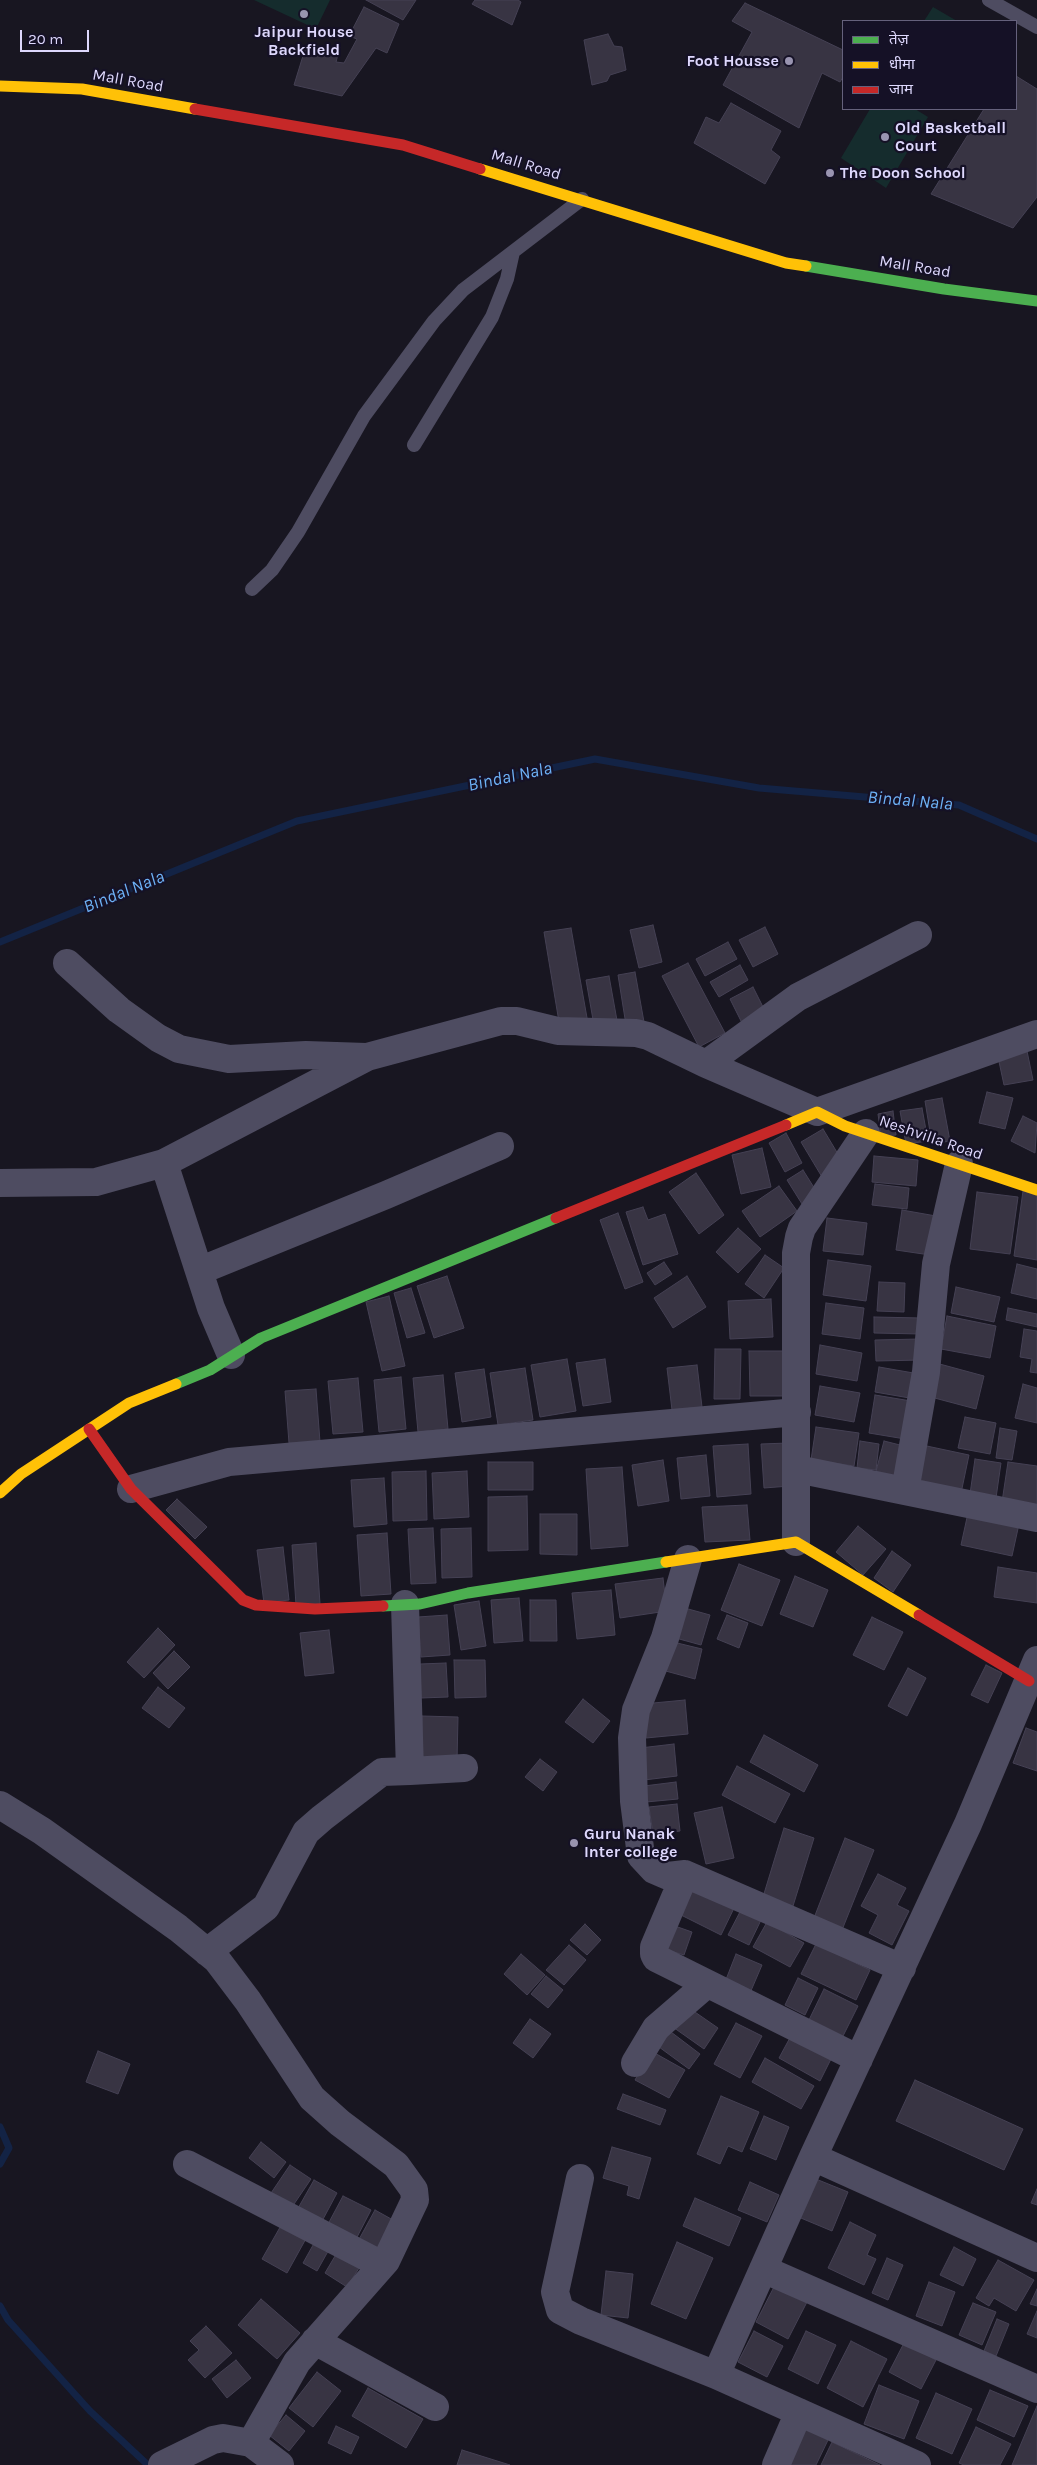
<!DOCTYPE html>
<meta charset="utf-8">
<style>
body{margin:0}
#map{position:relative;width:1037px;height:2465px;overflow:hidden;background:#181621;font-family:Karla,"Noto Sans Devanagari",sans-serif}
canvas{display:block}
.legend{position:absolute;left:842px;top:20px;width:175px;height:90px;box-sizing:border-box;background:#151126;border:1px solid #65617c;margin:0;padding:6px 9px;list-style:none;font-size:15px;color:#ded8fd}
.legend li{display:flex;align-items:center;gap:10px;height:25px}
.legend b{width:25px;border:1px solid #65617c}
.scale{position:absolute;left:20px;top:30px;width:69px;height:22px;box-sizing:border-box;border:2px solid #ded8fd;border-top:0;padding-left:6px;font-size:15px;line-height:18px;white-space:nowrap;color:#ded8fd;-webkit-text-stroke:4px #151126;paint-order:stroke}
</style>
<div id="map">
<canvas width="1037" height="2465"></canvas>
<ul class="legend">
<li><b style="height:6px;background:#4caf50"></b>तेज़</li>
<li><b style="height:6px;background:#ffc107"></b>धीमा</li>
<li><b style="height:6px;background:#c62828"></b>जाम</li>
</ul>
<div class="scale">20 m</div>
</div>
<script>
const ctx = document.querySelector('canvas').getContext('2d');
ctx.lineJoin = 'round';
function paint(path, color) {
  ctx.fillStyle = color;
  ctx.fill(path, 'evenodd');
}
function poly(rows) {
  const path = new Path2D();
  for (const r of rows) {
    path.moveTo(r[0], r[1]);
    for (let i = 2; i < r.length; i += 2) path.lineTo(r[i], r[i + 1]);
  }
  return path;
}
function strokePath(path, color, width, dash) {
  ctx.strokeStyle = color;
  ctx.lineWidth = width;
  ctx.lineCap = dash ? 'butt' : 'round';
  ctx.setLineDash(dash || []);
  ctx.stroke(path);
}
function write(font, color, halo, rows, align = 'center') {
  ctx.font = font + ' Karla,sans-serif';
  ctx.lineWidth = 4.5;
  ctx.setLineDash([]);
  ctx.textBaseline = 'middle';
  ctx.strokeStyle = halo;
  ctx.fillStyle = color;
  for (const [text, x, y, turn = 0] of rows) {
    ctx.save();
    ctx.translate(x, y);
    ctx.rotate((+turn || 0) * Math.PI / 180);
    ctx.textAlign = isNaN(turn) ? turn : align;
    if (halo) ctx.strokeText(text, 0, 0);
    ctx.fillText(text, 0, 0);
    ctx.restore();
  }
}
const green = poly([
 [254,0,330,0,316,29],
 [933,7,957,21,924,21],
 [870,109,915,109,928,117,886,188,841,158]
]);
const stream = poly([
 [0,942,297,821,595,759,759,788,959,805,1037,839],
 [0,2127,9,2148,0,2164],
 [0,2306,8,2320,90,2411,148,2465]
]);
const building = poly([
 [366,0,416,0,403,20,366,0],
 [475,0,518,0,521,2,512,25,472,4,475,0],
 [745,3,843,50,843,77,840,82,822,73,799,128,723,85,752,32,732,21,745,3],
 [364,7,399,24,387,53,376,48,342,96,294,85,306,46,340,47,336,62,344,63,357,39,349,36,364,7],
 [608,34,614,46,622,47,626,70,610,75,607,81,592,85,584,40,608,34],
 [1016,76,1037,89,1037,197,1013,228,931,194,984,109,1016,109,1016,76],
 [731,103,781,131,771,150,780,157,765,184,694,143,706,117,719,123,731,103],
 [653,925,662,962,639,968,630,930,653,925],
 [765,927,778,954,753,967,739,940,765,927],
 [571,928,589,1029,561,1034,544,932,571,928],
 [728,942,737,959,705,976,696,959,728,942],
 [688,963,725,1033,699,1047,662,976,688,963],
 [740,965,748,980,719,997,710,982,740,965],
 [635,972,644,1022,626,1025,618,975,635,972],
 [609,976,618,1026,595,1031,586,980,609,976],
 [753,987,765,1011,742,1023,730,999,753,987],
 [1027,1051,1033,1080,1004,1085,998,1057,1027,1051],
 [987,1092,1013,1098,1005,1129,979,1123,987,1092],
 [942,1098,950,1141,932,1144,925,1101,942,1098],
 [922,1108,928,1141,906,1144,900,1111,922,1108],
 [893,1111,896,1135,881,1136,878,1114,893,1111],
 [1023,1116,1037,1123,1035,1153,1011,1141,1023,1116],
 [823,1129,844,1164,822,1177,801,1142,823,1129],
 [786,1133,802,1163,785,1172,769,1143,786,1133],
 [762,1148,771,1187,741,1194,732,1155,762,1148],
 [874,1156,918,1160,916,1186,872,1182,874,1156],
 [803,1170,818,1194,802,1204,787,1180,803,1170],
 [696,1173,724,1215,699,1234,669,1192,696,1173],
 [875,1184,909,1188,907,1209,872,1205,875,1184],
 [779,1186,797,1211,760,1237,742,1211,779,1186],
 [1023,1191,1037,1194,1037,1260,1014,1256,1023,1191],
 [977,1192,1018,1197,1010,1254,970,1249,977,1192],
 [643,1207,648,1220,665,1214,678,1254,643,1265,626,1212,643,1207],
 [902,1210,936,1216,930,1255,896,1250,902,1210],
 [618,1213,643,1282,625,1289,600,1220,618,1213],
 [827,1218,867,1223,863,1255,823,1251,827,1218],
 [738,1228,761,1249,738,1273,716,1252,738,1228],
 [765,1255,784,1268,764,1298,745,1284,765,1255],
 [828,1260,871,1266,866,1301,823,1295,828,1260],
 [664,1262,672,1274,655,1285,647,1273,664,1262],
 [1017,1264,1037,1269,1037,1299,1011,1293,1017,1264],
 [447,1276,464,1328,434,1338,417,1286,447,1276],
 [687,1276,706,1307,673,1328,654,1298,687,1276],
 [879,1282,905,1283,904,1312,877,1311,879,1282],
 [956,1287,1000,1297,994,1322,951,1313,956,1287],
 [411,1288,425,1333,407,1338,394,1293,411,1288],
 [389,1296,405,1366,382,1371,366,1302,389,1296],
 [771,1299,773,1337,730,1339,728,1301,771,1299],
 [826,1303,864,1308,860,1339,822,1334,826,1303],
 [1008,1308,1037,1314,1037,1327,1006,1320,1008,1308],
 [947,1316,996,1326,990,1358,941,1349,947,1316],
 [874,1317,922,1318,921,1334,874,1333,874,1317],
 [1024,1329,1037,1331,1037,1373,1030,1372,1032,1359,1020,1357,1024,1329],
 [920,1339,921,1360,876,1361,875,1340,920,1339],
 [820,1345,862,1353,857,1381,816,1374,820,1345],
 [715,1349,741,1349,740,1399,714,1399,715,1349],
 [749,1351,783,1351,784,1396,750,1396,749,1351],
 [567,1359,576,1411,540,1417,531,1365,567,1359],
 [605,1359,611,1402,583,1406,576,1363,605,1359],
 [936,1363,984,1376,976,1409,927,1396,936,1363],
 [697,1365,702,1407,672,1410,667,1368,697,1365],
 [879,1367,925,1375,921,1400,875,1392,879,1367],
 [525,1368,533,1420,498,1425,490,1373,525,1368],
 [484,1369,491,1417,462,1422,455,1373,484,1369],
 [443,1375,448,1429,418,1432,413,1378,443,1375],
 [401,1377,406,1429,379,1432,374,1380,401,1377],
 [358,1378,363,1432,333,1434,328,1381,358,1378],
 [1023,1384,1037,1388,1037,1423,1015,1418,1023,1384],
 [820,1386,860,1393,854,1422,815,1415,820,1386],
 [316,1389,320,1442,289,1443,285,1391,316,1389],
 [875,1395,917,1402,911,1440,869,1433,875,1395],
 [965,1417,996,1423,990,1454,958,1448,965,1417],
 [816,1427,859,1433,854,1466,811,1460,816,1427],
 [1000,1428,1017,1431,1012,1460,996,1458,1000,1428],
 [860,1441,879,1444,876,1470,857,1468,860,1441],
 [884,1441,908,1447,900,1481,875,1475,884,1441],
 [788,1443,790,1486,764,1488,761,1444,788,1443],
 [748,1444,751,1494,717,1497,713,1446,748,1444],
 [922,1445,969,1455,960,1498,913,1488,922,1445],
 [706,1455,710,1496,681,1499,677,1458,706,1455],
 [975,1459,1001,1463,995,1505,969,1501,975,1459],
 [663,1460,669,1501,638,1506,632,1465,663,1460],
 [488,1462,533,1462,533,1490,488,1490,488,1462],
 [1008,1462,1037,1466,1037,1507,1002,1502,1008,1462],
 [622,1467,628,1546,591,1549,586,1469,622,1467],
 [426,1471,427,1520,393,1521,392,1472,426,1471],
 [467,1471,469,1517,434,1519,432,1473,467,1471],
 [384,1478,387,1524,354,1527,351,1480,384,1478],
 [527,1496,528,1550,488,1551,488,1497,527,1496],
 [177,1499,207,1527,195,1539,166,1510,177,1499],
 [747,1505,750,1540,705,1542,702,1507,747,1505],
 [968,1513,1019,1524,1012,1556,961,1545,968,1513],
 [540,1514,577,1514,577,1555,540,1554,540,1514],
 [858,1526,886,1549,863,1575,836,1552,858,1526],
 [433,1528,436,1583,411,1584,408,1529,433,1528],
 [471,1528,472,1577,442,1578,441,1529,471,1528],
 [387,1533,391,1594,361,1596,357,1535,387,1533],
 [316,1543,320,1604,296,1605,292,1545,316,1543],
 [283,1547,289,1600,264,1603,257,1550,283,1547],
 [892,1551,911,1565,893,1592,874,1578,892,1551],
 [739,1564,780,1580,762,1626,721,1610,739,1564],
 [998,1567,1037,1573,1037,1603,994,1597,998,1567],
 [795,1576,828,1590,813,1627,780,1614,795,1576],
 [663,1578,667,1611,620,1618,615,1584,663,1578],
 [611,1590,615,1635,577,1639,572,1593,611,1590],
 [519,1598,523,1641,494,1643,491,1600,519,1598],
 [530,1600,556,1600,557,1641,530,1641,530,1600],
 [479,1601,486,1646,461,1650,454,1605,479,1601],
 [681,1607,710,1615,701,1645,672,1637,681,1607],
 [447,1615,450,1655,421,1657,418,1617,447,1615],
 [727,1615,748,1623,739,1648,717,1639,727,1615],
 [872,1617,903,1632,884,1670,853,1655,872,1617],
 [158,1628,175,1645,144,1678,127,1662,158,1628],
 [329,1630,334,1673,305,1676,300,1633,329,1630],
 [669,1641,702,1649,695,1679,662,1670,669,1641],
 [174,1651,190,1667,168,1689,153,1673,174,1651],
 [454,1660,485,1660,486,1697,455,1698,454,1660],
 [446,1663,448,1697,421,1698,420,1664,446,1663],
 [986,1665,1002,1673,988,1703,971,1695,986,1665],
 [908,1668,926,1678,907,1716,888,1706,908,1668],
 [158,1687,185,1708,169,1728,142,1708,158,1687],
 [583,1699,610,1721,593,1743,565,1722,583,1699],
 [685,1700,688,1734,646,1738,643,1704,685,1700],
 [422,1716,458,1717,457,1761,422,1760,422,1716],
 [1026,1728,1037,1732,1037,1771,1013,1763,1026,1728],
 [764,1735,818,1765,804,1792,750,1762,764,1735],
 [674,1744,677,1776,644,1780,640,1748,674,1744],
 [540,1759,557,1772,543,1791,525,1777,540,1759],
 [737,1766,790,1794,775,1823,722,1795,737,1766],
 [676,1782,678,1799,646,1802,644,1786,676,1782],
 [677,1804,680,1831,653,1834,649,1807,677,1804],
 [722,1807,734,1858,706,1864,694,1813,722,1807],
 [784,1828,814,1838,793,1906,763,1897,784,1828],
 [845,1838,874,1850,842,1930,814,1918,845,1838],
 [878,1874,906,1888,897,1905,909,1911,892,1945,869,1933,878,1915,861,1906,878,1874],
 [693,1882,736,1904,721,1935,677,1913,693,1882],
 [742,1908,762,1918,749,1945,728,1935,742,1908],
 [767,1922,804,1943,790,1967,753,1947,767,1922],
 [585,1924,601,1940,587,1955,570,1940,585,1924],
 [672,1925,692,1932,684,1955,664,1949,672,1925],
 [816,1944,870,1970,856,2000,801,1974,816,1944],
 [569,1945,586,1960,564,1985,546,1970,569,1945],
 [521,1954,545,1975,527,1995,504,1974,521,1954],
 [736,1954,762,1965,750,1993,725,1982,736,1954],
 [546,1976,563,1990,548,2008,531,1994,546,1976],
 [798,1978,818,1988,805,2015,785,2005,798,1978],
 [824,1989,858,2006,841,2040,807,2024,824,1989],
 [692,2010,718,2028,704,2049,670,2025,692,2010],
 [530,2019,551,2034,533,2058,513,2043,530,2019],
 [736,2023,762,2036,740,2078,714,2064,736,2023],
 [671,2032,700,2054,689,2069,659,2047,671,2032],
 [792,2034,832,2057,820,2081,779,2058,792,2034],
 [98,2051,130,2064,118,2094,86,2082,98,2051],
 [651,2051,685,2070,669,2098,635,2080,651,2051],
 [765,2058,814,2086,801,2109,752,2082,765,2058],
 [915,2080,1023,2129,1004,2170,896,2121,915,2080],
 [623,2094,666,2110,660,2125,617,2109,623,2094],
 [721,2096,759,2112,742,2152,728,2146,720,2164,697,2154,721,2096],
 [764,2116,789,2127,776,2160,750,2149,764,2116],
 [261,2142,286,2162,274,2178,249,2158,261,2142],
 [612,2147,651,2158,639,2199,627,2195,629,2186,603,2178,612,2147],
 [290,2165,311,2179,290,2210,269,2196,290,2165],
 [811,2177,848,2192,832,2231,796,2216,811,2177],
 [314,2180,337,2193,321,2223,297,2210,314,2180],
 [750,2182,779,2195,767,2222,738,2210,750,2182],
 [1037,2189,1037,2205,1031,2203,1037,2189],
 [343,2196,371,2210,355,2241,327,2226,343,2196],
 [695,2198,741,2218,729,2246,683,2226,695,2198],
 [375,2210,393,2220,376,2252,357,2243,375,2210],
 [283,2222,308,2235,287,2273,262,2259,283,2222],
 [850,2222,876,2235,867,2255,876,2259,864,2285,828,2268,850,2222],
 [317,2238,331,2246,317,2271,303,2263,317,2238],
 [677,2242,713,2258,686,2319,651,2304,677,2242],
 [954,2247,976,2259,963,2286,940,2275,954,2247],
 [338,2251,361,2265,347,2287,325,2273,338,2251],
 [887,2258,903,2265,888,2300,872,2293,887,2258],
 [998,2260,1034,2280,1016,2311,994,2298,989,2306,976,2298,998,2260],
 [606,2271,633,2274,628,2318,601,2315,606,2271],
 [929,2282,955,2292,942,2326,916,2316,929,2282],
 [775,2285,807,2302,788,2339,756,2322,775,2285],
 [1037,2289,1037,2306,1030,2304,1037,2289],
 [261,2299,300,2333,277,2359,238,2325,261,2299],
 [973,2303,996,2312,982,2345,959,2335,973,2303],
 [1037,2311,1037,2338,1027,2334,1037,2311],
 [997,2319,1009,2324,996,2356,984,2351,997,2319],
 [206,2326,232,2353,205,2378,188,2360,199,2350,190,2341,206,2326],
 [754,2331,783,2346,767,2377,738,2362,754,2331],
 [806,2331,836,2345,818,2384,788,2369,806,2331],
 [851,2341,887,2359,863,2407,827,2388,851,2341],
 [904,2343,936,2360,921,2389,889,2372,904,2343],
 [236,2360,251,2378,227,2398,212,2379,236,2360],
 [317,2372,341,2391,313,2427,289,2408,317,2372],
 [879,2385,919,2401,904,2439,864,2424,879,2385],
 [368,2388,423,2419,406,2448,352,2416,368,2388],
 [990,2390,1028,2406,1014,2437,977,2420,990,2390],
 [936,2393,972,2409,952,2454,916,2438,936,2393],
 [1037,2406,1037,2465,1012,2465,1037,2406],
 [286,2415,305,2431,289,2451,269,2435,286,2415],
 [800,2425,829,2438,816,2465,789,2465,800,2425],
 [336,2426,359,2437,351,2454,328,2443,336,2426],
 [976,2427,1011,2444,1000,2465,964,2465,959,2463,976,2427],
 [832,2442,880,2465,821,2465,832,2442],
 [462,2450,510,2465,457,2465,462,2450]
]);
const lane = poly([
 [989,0,1037,27],
 [414,445,492,317,507,279,513,252],
 [252,589,272,570,298,532,364,416,434,321,463,290,582,199]
]);
const street = poly([
 [918,935,798,997,706,1064,817,1112,1037,1034],
 [67,963,119,1010,158,1038,179,1049,229,1059,306,1055,366,1057],
 [0,1183,96,1182,164,1163],
 [199,1271,386,1195,500,1146],
 [231,1355,211,1308,164,1163,367,1057,501,1021,517,1021,558,1031,636,1033,648,1036,706,1064],
 [797,1469,1037,1518],
 [131,1489,229,1462,797,1412],
 [905,1491,926,1372,936,1264,959,1164],
 [796,1542,796,1253,799,1237,802,1228,866,1133],
 [688,1559,665,1638,636,1710,632,1738,634,1801,641,1856,654,1870,668,1876,685,1874,654,1947,654,1954,656,1958,859,2059],
 [405,1604,410,1771,464,1768],
 [0,1805,42,1831,178,1928,217,1960,248,2001,312,2098,340,2123,396,2165,414,2190,415,2200,386,2261,297,2362,251,2443],
 [685,1874,902,1968],
 [207,1952,266,1907,306,1832,322,1818,382,1772,410,1771],
 [635,2063,656,2028,707,1984],
 [813,2157,1037,2258],
 [187,2164,382,2265],
 [580,2178,555,2292,560,2310,581,2321,716,2375,917,2465],
 [763,2269,1037,2389],
 [315,2341,435,2407],
 [716,2375,813,2157,968,1824,1037,1660],
 [162,2465,213,2440,223,2438,251,2443,280,2465],
 [776,2465,799,2412]
]);
const fast = poly([
 [806,266,944,289,1037,301],
 [176,1384,210,1370,261,1338,556,1218],
 [383,1606,420,1604,468,1593,666,1562]
]);
const slow = poly([
 [0,86,82,89,195,109],
 [480,169,786,263,806,266],
 [786,1125,817,1112,845,1126,1037,1190],
 [0,1493,21,1474,129,1403,176,1384],
 [666,1562,796,1542,919,1615]
]);
const jam = poly([
 [195,109,403,145,480,169],
 [556,1218,786,1125],
 [89,1429,131,1489,243,1600,256,1605,315,1609,383,1606],
 [919,1615,1029,1681]
]);
const markers = [
 [304,14,5,"#9994b0"],
 [789,61,5,"#9994b0"],
 [885,137,5,"#9994b0"],
 [830,173,5,"#9994b0"],
 [574,1843,5,"#9994b0"]
];
const poiNames = [
 ["Jaipur House",304,32,"center"],
 ["Backfield",304,50,"center"],
 ["Foot Housse",779,61,"right"],
 ["Old Basketball",895,128],
 ["Court",895,146],
 ["The Doon School",840,173],
 ["Guru Nanak",584,1834],
 ["Inter college",584,1852]
];
const streetNames = [
 ["Mall Road",128,81,10],
 ["Mall Road",526,165,17],
 ["Mall Road",915,267,9],
 ["Neshvilla Road",931,1138,19]
];
const waterNames = [
 ["Bindal Nala",510,777,-12],
 ["Bindal Nala",910,801,5],
 ["Bindal Nala",124,892,-22]
];
paint(green, '#152c2d');
strokePath(stream, '#132345', 7);
paint(building, '#383443');
strokePath(building, '#454154', 1);
strokePath(lane, '#4e4c61', 14);
strokePath(street, '#4e4c61', 28);
strokePath(fast, '#4caf50', 11);
strokePath(slow, '#ffc107', 11);
strokePath(jam, '#c62828', 11);
for (const [x, y, r, color] of markers) {
  const dot = new Path2D();
  dot.arc(x, y, r, 0, 2 * Math.PI);
  ctx.fillStyle = color;
  ctx.fill(dot);
  strokePath(dot, '#151126', 2);
}
write('bold 16px', '#ded8fd', '#151126', poiNames, 'left');
write('16px', '#ded8fd', '#151126', streetNames);
write('italic 18px', '#6db1f6', '#151126', waterNames);
</script>
